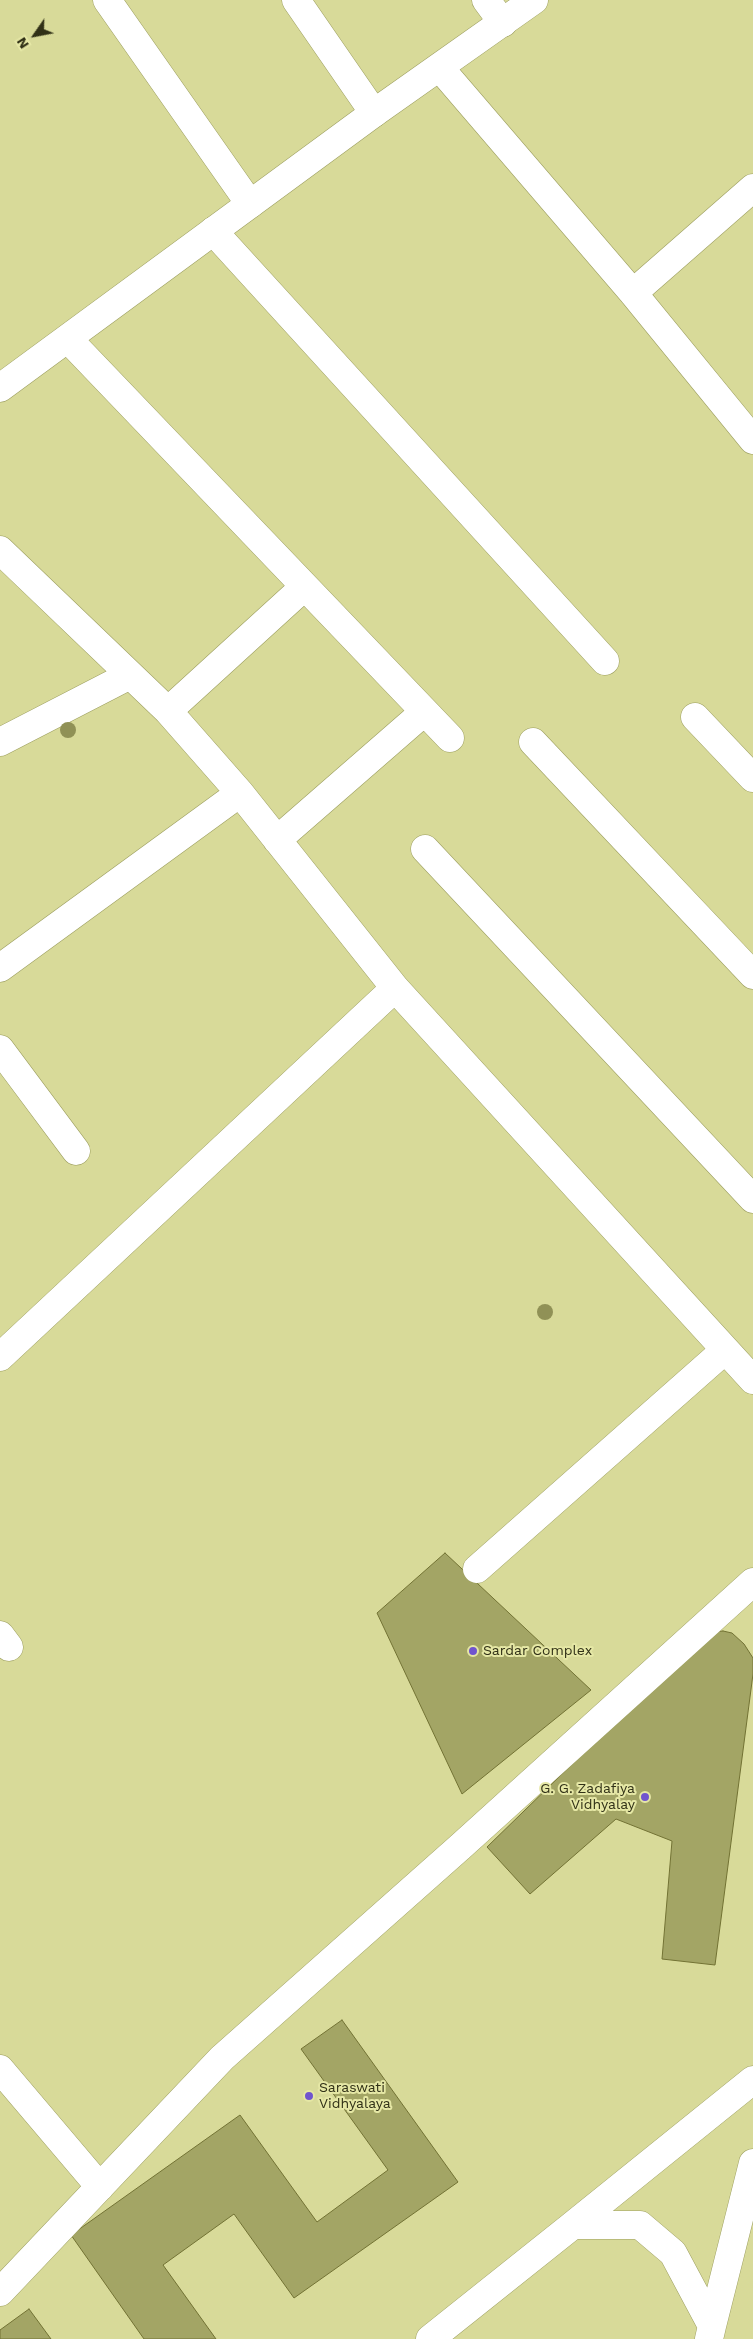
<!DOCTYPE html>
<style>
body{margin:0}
#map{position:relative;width:753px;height:2339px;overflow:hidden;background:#d8da99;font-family:"Work Sans",sans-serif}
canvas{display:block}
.north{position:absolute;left:10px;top:10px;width:50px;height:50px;-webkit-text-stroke:4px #e5e7a5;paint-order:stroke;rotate:237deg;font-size:14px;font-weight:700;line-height:20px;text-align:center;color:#313117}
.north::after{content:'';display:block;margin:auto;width:18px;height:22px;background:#313117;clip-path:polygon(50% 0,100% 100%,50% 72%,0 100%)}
</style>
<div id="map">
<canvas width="753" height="2339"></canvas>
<div class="north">N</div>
</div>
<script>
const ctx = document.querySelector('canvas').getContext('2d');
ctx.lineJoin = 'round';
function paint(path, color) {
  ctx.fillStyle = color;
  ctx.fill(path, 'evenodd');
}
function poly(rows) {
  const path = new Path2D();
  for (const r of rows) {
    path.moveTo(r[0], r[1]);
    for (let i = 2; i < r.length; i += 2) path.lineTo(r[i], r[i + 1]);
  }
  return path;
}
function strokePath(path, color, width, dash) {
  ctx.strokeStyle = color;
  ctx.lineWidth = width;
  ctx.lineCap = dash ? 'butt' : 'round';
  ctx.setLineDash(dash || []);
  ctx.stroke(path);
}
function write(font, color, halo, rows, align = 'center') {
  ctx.font = font + ' "Work Sans",sans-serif';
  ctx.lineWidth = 4;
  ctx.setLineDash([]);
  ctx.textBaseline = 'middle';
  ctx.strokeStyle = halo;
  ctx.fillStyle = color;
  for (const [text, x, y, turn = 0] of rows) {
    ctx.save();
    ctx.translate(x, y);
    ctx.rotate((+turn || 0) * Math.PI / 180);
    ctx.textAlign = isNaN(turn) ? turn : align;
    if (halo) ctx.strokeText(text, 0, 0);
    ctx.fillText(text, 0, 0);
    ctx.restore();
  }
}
const building = poly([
 [445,1553,591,1690,462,1794,377,1613,445,1553],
 [723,1631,732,1633,744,1644,753,1658,753,1674,715,1965,662,1959,672,1841,616,1819,530,1894,487,1847,707,1633,723,1631],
 [342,2020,458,2182,294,2298,234,2214,163,2265,216,2339,144,2339,71,2235,240,2115,317,2222,388,2170,301,2049,342,2020],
 [29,2309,51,2339,0,2339,0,2330,29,2309]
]);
const street = poly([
 [107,0,250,204],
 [296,0,374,113],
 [486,0,503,23],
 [440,68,633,293,753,440],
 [213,231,605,661],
 [633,293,753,188],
 [68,339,450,738],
 [0,550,168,711,240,793,395,988,753,1380],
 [168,711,304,587],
 [695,717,753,778],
 [0,742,130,675],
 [533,742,753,975],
 [277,840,424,712],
 [425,849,753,1199],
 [0,968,240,793],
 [0,1049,76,1151],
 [0,1357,395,988],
 [477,1569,725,1350],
 [0,1635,9,1647],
 [0,2069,100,2187],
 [0,2292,222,2058,460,1847,753,1582]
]);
const secondary = poly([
 [0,388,374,113,534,0],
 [573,2225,753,2080],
 [712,2326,753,2163],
 [430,2339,573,2225,640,2225,673,2253,712,2326,709,2339]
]);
const trees = [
 [68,730],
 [545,1312]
];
const markers = [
 [473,1651,5,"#7054ce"],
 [645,1797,5,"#7054ce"],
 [309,2096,5,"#7054ce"]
];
const poiNames = [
 ["Sardar Complex",483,1651],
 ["G. G. Zadafiya",635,1789,"right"],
 ["Vidhyalay",635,1805,"right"],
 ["Saraswati",319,2088],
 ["Vidhyalaya",319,2104]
];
paint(building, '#a3a565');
strokePath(building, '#727234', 1);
strokePath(street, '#9c9e5f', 29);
strokePath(secondary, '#9c9e5f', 29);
strokePath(street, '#fff', 28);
strokePath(secondary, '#fff', 28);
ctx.fillStyle = '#909156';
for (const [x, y] of trees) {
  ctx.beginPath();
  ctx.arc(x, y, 8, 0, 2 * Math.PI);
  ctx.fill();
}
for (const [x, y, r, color] of markers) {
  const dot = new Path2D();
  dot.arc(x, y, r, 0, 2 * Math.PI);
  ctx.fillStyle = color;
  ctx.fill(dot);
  strokePath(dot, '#e5e7a5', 2);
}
write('14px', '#313117', '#e5e7a5', poiNames, 'left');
</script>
